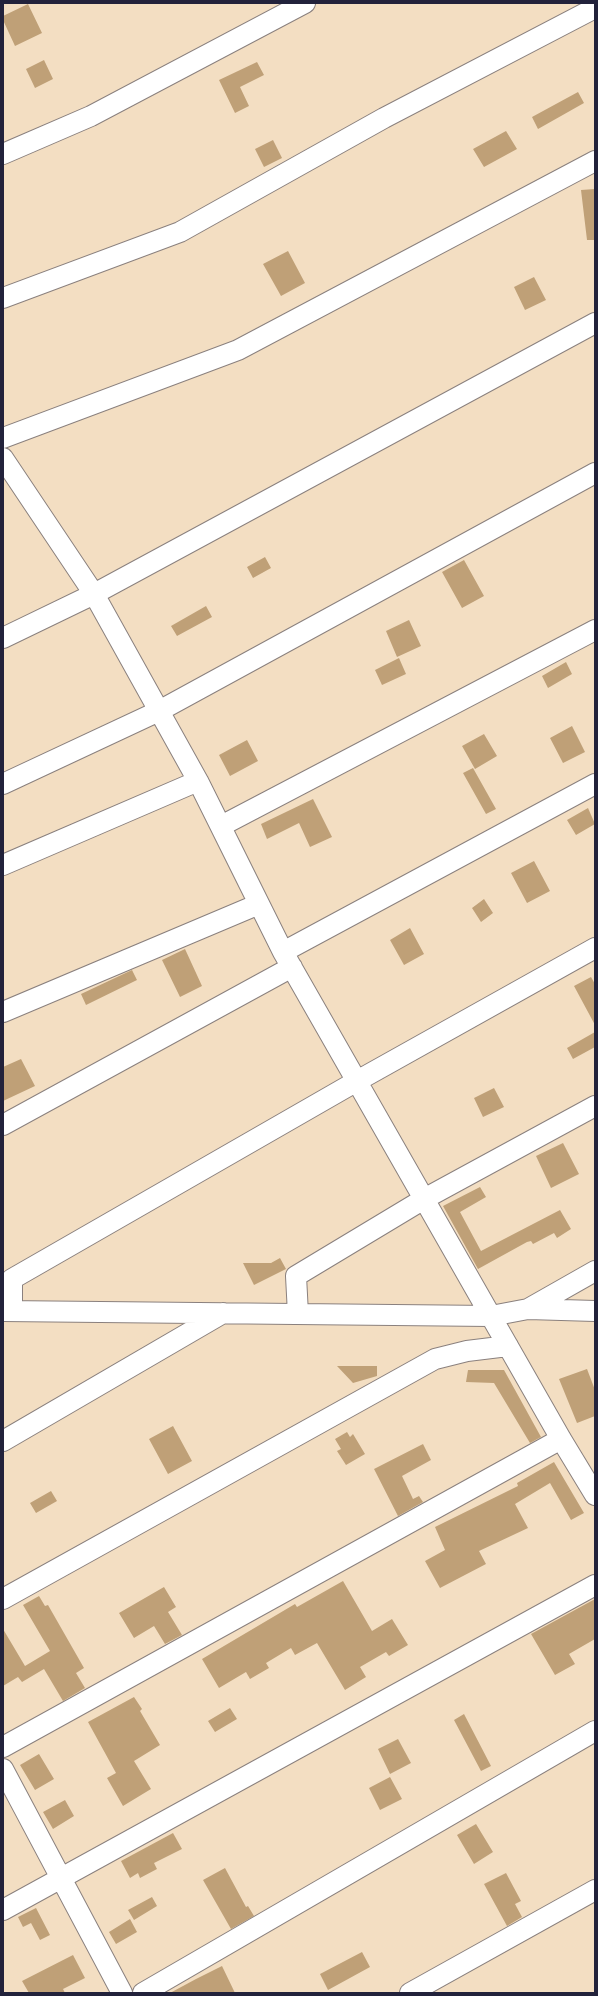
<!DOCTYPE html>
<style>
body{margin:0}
#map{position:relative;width:598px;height:1996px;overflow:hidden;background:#f3dec2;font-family:Pangolin,sans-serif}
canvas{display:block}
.frame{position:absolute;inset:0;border:4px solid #22223b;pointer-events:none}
</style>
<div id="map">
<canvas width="598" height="1996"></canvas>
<div class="frame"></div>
</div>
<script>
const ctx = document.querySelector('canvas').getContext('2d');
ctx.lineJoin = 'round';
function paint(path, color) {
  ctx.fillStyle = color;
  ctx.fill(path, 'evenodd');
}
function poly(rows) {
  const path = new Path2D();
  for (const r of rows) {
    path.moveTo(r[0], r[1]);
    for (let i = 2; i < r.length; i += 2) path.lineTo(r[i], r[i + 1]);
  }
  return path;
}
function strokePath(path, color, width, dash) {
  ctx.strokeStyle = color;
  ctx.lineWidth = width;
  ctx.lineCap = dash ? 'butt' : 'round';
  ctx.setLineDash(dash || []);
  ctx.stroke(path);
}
const building = poly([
 [28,4,42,33,15,46,3,20,3,16],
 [44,60,53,79,35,88,26,69],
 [257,62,264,75,240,87,249,106,235,113,219,80],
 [578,92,584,103,538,129,532,117],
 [506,131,517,149,484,167,473,149],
 [273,140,282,158,264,167,255,149],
 [595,189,595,240,587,240,581,190],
 [288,251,305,283,281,296,263,264],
 [534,277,546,300,525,310,514,287],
 [265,557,271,568,253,578,247,567],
 [464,560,484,596,462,608,442,572],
 [206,606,212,617,177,636,171,626],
 [409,620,421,646,397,657,386,631],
 [399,658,406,674,382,685,375,670],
 [566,662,572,674,548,688,542,676],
 [572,726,585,752,563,763,550,738],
 [484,734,497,756,475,769,462,746],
 [247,740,258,761,230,776,219,755],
 [473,768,496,809,486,814,463,773],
 [313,799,332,837,310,847,299,823,267,839,261,824],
 [588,808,595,824,576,835,567,820],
 [534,861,550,891,527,903,511,873],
 [484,899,493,913,481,922,472,908],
 [410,928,424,954,404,965,390,940],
 [185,949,202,986,180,997,162,960],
 [132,970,137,980,86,1005,81,994],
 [591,977,595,984,595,1025,574,986],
 [595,1032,595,1047,573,1059,567,1048],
 [21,1059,35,1086,3,1101,3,1067],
 [494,1088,504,1107,483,1117,474,1098],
 [563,1143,579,1174,551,1188,536,1156],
 [480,1187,486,1197,460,1212,481,1251,560,1210,571,1229,557,1238,554,1233,533,1244,531,1241,527,1242,478,1269,443,1206],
 [280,1258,286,1269,254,1285,243,1263,271,1263],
 [337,1366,377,1366,377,1376,353,1383],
 [587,1369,595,1390,595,1416,577,1423,559,1379],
 [468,1370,504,1370,541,1437,530,1443,494,1383,466,1382],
 [173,1426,192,1461,168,1474,149,1439],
 [347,1432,350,1437,353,1434,365,1454,346,1465,337,1451,341,1449,335,1439],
 [423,1444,431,1460,402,1476,413,1499,419,1496,423,1502,398,1516,374,1469],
 [554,1462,584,1513,571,1520,550,1483,515,1504,528,1528,479,1551,486,1564,440,1588,425,1561,445,1550,435,1527,518,1486,517,1483],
 [51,1491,57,1501,36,1513,30,1503],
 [343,1581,372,1631,392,1619,408,1645,389,1656,386,1652,360,1667,366,1677,345,1690,317,1643,295,1655,291,1648,266,1663,269,1668,250,1679,246,1672,219,1688,202,1659,295,1604,297,1607],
 [164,1587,176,1607,168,1612,182,1635,165,1644,154,1626,134,1638,119,1613],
 [39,1596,45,1606,48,1605,84,1668,76,1673,85,1688,63,1701,44,1669,22,1682,18,1677,3,1686,3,1629,25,1666,50,1651,23,1605],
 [595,1599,595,1639,569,1654,575,1664,555,1675,531,1634],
 [134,1697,142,1709,140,1711,160,1745,134,1761,151,1789,123,1806,107,1778,116,1773,88,1722],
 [230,1708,237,1719,215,1732,208,1721],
 [464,1714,491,1766,481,1771,454,1720],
 [398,1739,411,1763,390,1774,378,1749],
 [39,1754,54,1779,35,1790,20,1765],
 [390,1777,402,1799,380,1810,369,1788],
 [65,1800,74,1816,53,1829,43,1812],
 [476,1824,493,1852,474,1864,457,1835],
 [173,1833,182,1849,154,1863,157,1869,140,1878,138,1873,130,1878,121,1861],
 [225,1868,246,1907,248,1906,254,1916,231,1929,203,1880],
 [506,1873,521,1901,515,1904,522,1917,507,1926,484,1884],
 [152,1897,157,1906,134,1920,128,1910],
 [36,1908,50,1935,40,1940,31,1923,23,1927,18,1917],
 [130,1919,137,1932,116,1944,109,1932],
 [362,1952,370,1967,328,1990,320,1974],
 [73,1955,85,1978,63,1989,65,1993,29,1993,22,1981],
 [222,1966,235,1993,170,1993,196,1979]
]);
const minor = poly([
 [3,154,91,116,305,3],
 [3,298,180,232,384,118,595,8],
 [3,438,238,350,595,161],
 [3,458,94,594,198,781,283,952,561,1439,595,1495],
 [3,638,94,594,595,323],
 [3,784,159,711,595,473],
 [221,826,595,630],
 [3,865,198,781],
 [283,952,595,784],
 [3,1012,259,904],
 [3,1125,292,967],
 [528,1309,595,1271],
 [3,1311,491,1316,528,1309,595,1311],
 [12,1311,12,1279,357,1081,595,948],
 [298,1314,296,1276,424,1199,595,1106],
 [3,1441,223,1313],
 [3,1599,435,1359,467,1351,508,1346],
 [3,1747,561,1439],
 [3,1769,122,1993],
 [3,1910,595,1585],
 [143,1993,595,1731],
 [410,1993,595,1890]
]);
paint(building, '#bfa077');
strokePath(minor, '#8a807e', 22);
strokePath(minor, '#fff', 20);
</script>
